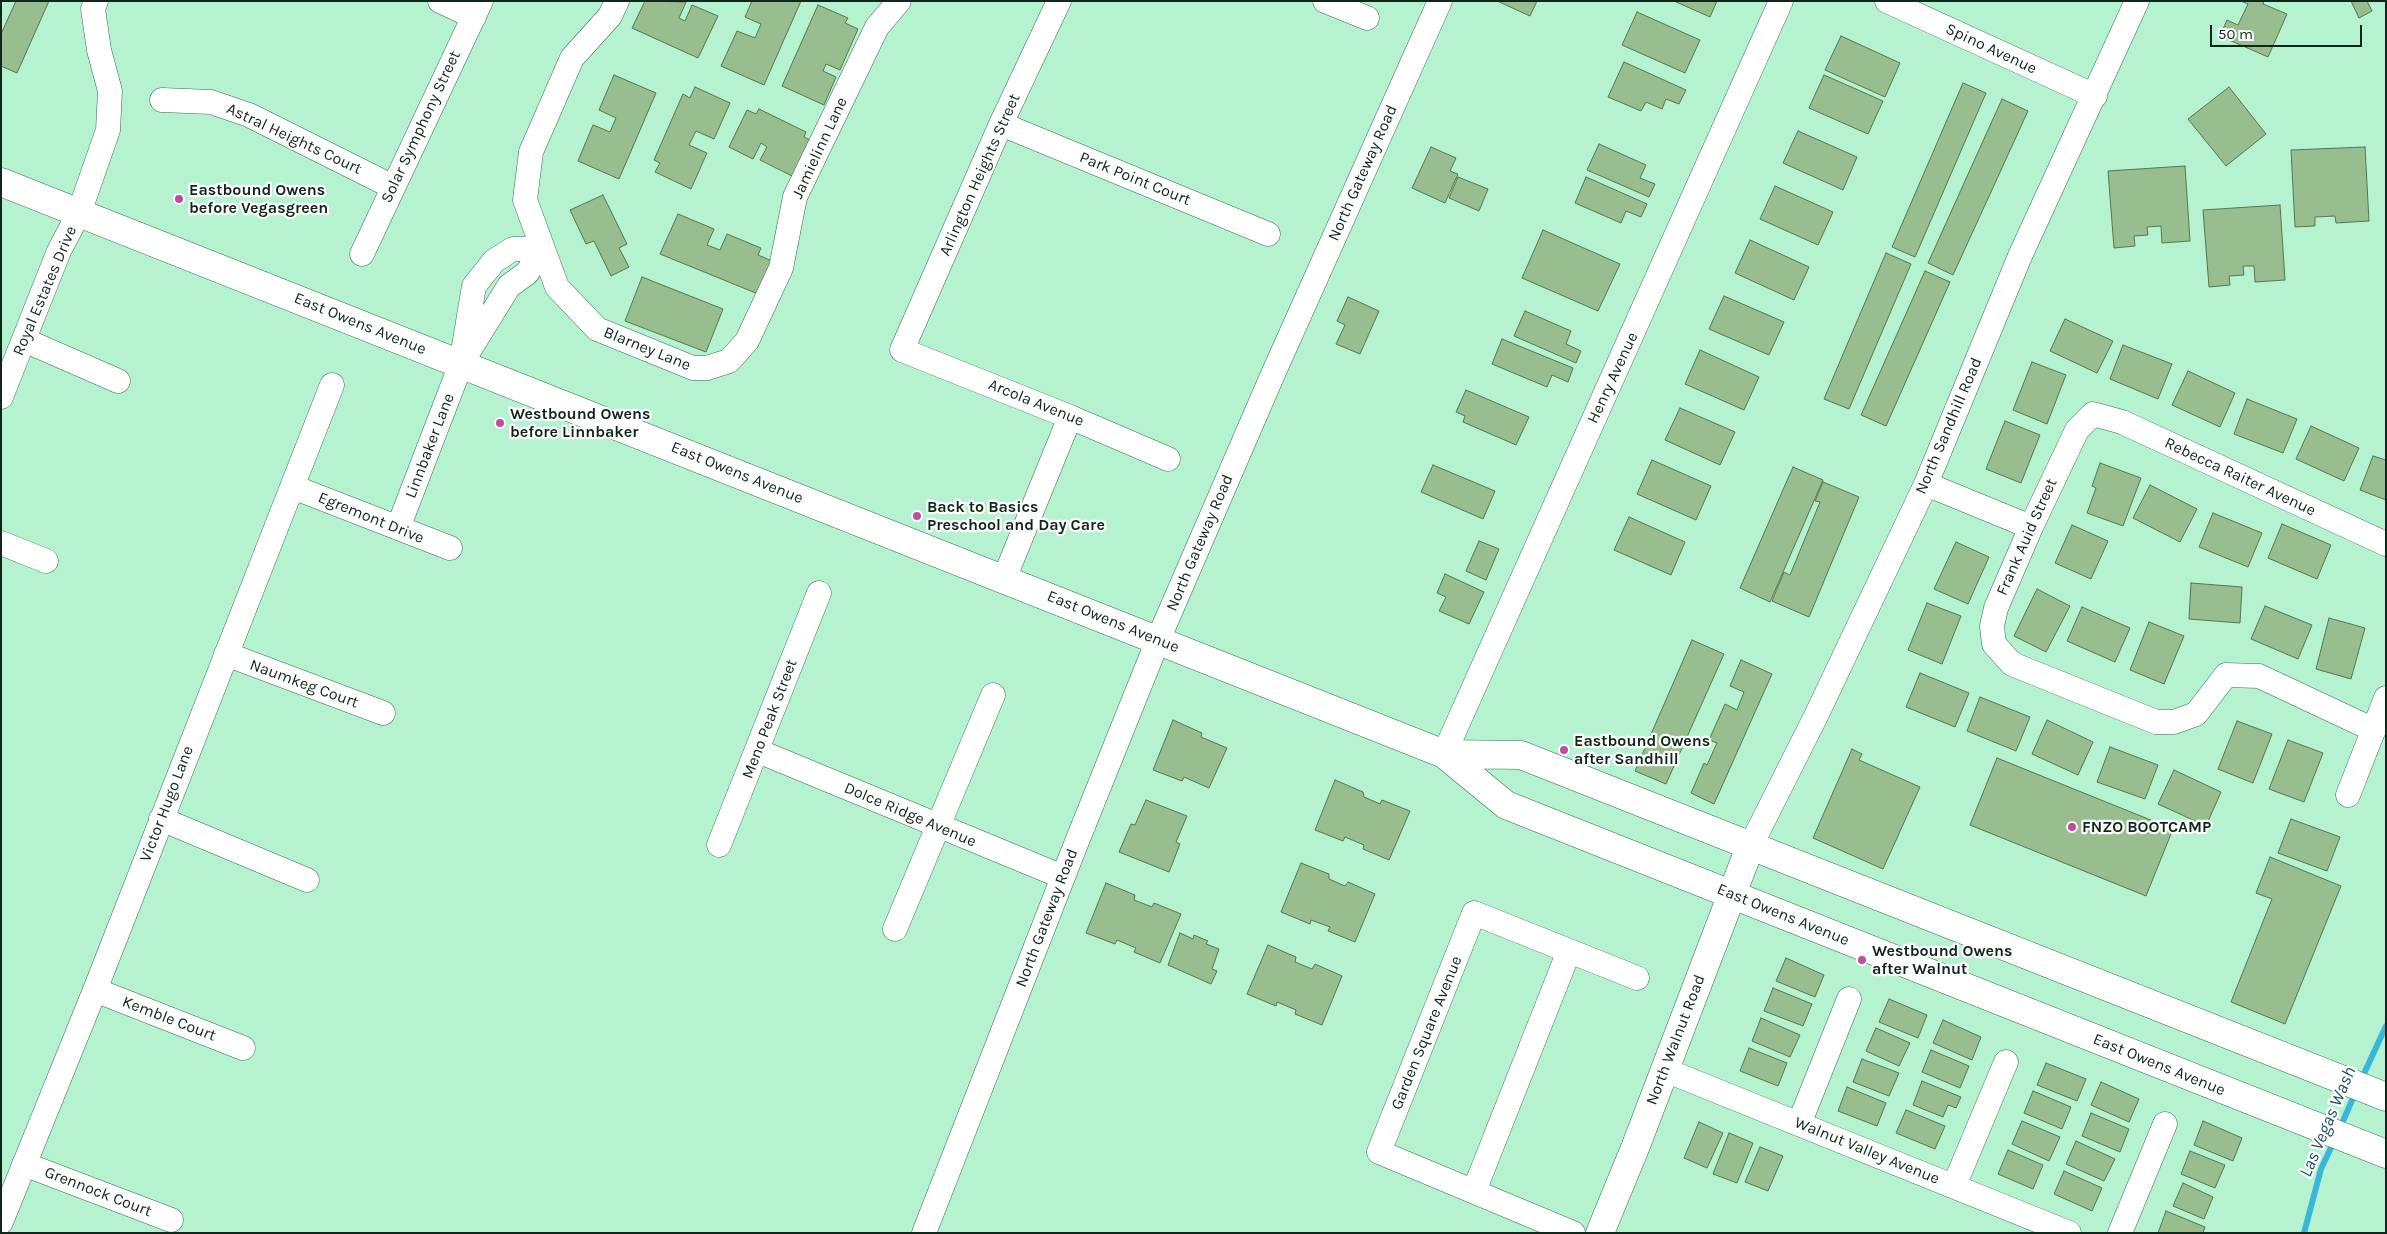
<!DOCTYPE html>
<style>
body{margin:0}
#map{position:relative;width:2387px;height:1234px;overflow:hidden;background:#b5f2d0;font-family:Karla,sans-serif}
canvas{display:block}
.frame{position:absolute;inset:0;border:2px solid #0f271b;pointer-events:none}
.scale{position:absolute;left:2210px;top:25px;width:152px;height:22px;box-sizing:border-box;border:2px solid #0f271b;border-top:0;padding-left:6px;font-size:15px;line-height:18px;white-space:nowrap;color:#0f271b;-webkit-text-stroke:4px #fff;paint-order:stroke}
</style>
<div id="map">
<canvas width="2387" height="1234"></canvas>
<div class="frame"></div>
<div class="scale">50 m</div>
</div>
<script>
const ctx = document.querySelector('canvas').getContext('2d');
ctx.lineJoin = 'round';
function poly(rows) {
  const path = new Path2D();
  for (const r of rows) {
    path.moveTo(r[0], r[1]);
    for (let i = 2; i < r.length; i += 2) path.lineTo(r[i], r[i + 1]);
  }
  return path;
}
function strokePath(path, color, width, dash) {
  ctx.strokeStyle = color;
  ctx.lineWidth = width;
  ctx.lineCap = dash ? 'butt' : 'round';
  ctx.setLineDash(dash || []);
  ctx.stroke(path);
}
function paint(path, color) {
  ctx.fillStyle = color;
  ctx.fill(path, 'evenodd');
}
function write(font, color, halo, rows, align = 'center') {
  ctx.font = font + ' Karla,sans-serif';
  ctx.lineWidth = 4.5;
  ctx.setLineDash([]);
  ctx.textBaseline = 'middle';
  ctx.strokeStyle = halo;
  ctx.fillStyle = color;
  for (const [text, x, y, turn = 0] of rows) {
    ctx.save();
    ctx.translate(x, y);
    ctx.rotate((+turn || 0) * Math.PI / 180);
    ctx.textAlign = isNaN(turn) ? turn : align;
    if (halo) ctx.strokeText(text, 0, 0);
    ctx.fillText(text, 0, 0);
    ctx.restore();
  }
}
const stream = poly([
 [2361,1080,2386,1026],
 [2340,1128,2356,1091],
 [2304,1233,2321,1169,2335,1139]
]);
const building = poly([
 [16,1,49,1,17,73,1,66,1,34,16,1],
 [645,1,686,2,679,18,685,21,692,5,718,16,698,58,632,28,645,1],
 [752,1,801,1,764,85,721,66,737,31,755,38,761,24,745,17,752,1],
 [1497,1,1537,1,1530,16,1497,1],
 [1674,1,1717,1,1710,17,1674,1],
 [2241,1,2264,1,2263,4,2287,14,2268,57,2220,36,2227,20,2238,25,2248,4,2241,1],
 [2351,1,2367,1,2372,11,2359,18,2351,1],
 [818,5,848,18,845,23,858,29,840,70,826,64,823,71,836,77,824,105,782,86,818,5],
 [1637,12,1700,40,1685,73,1622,45,1637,12],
 [1841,36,1900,63,1885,97,1825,70,1841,36],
 [1624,62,1686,90,1679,104,1666,99,1662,109,1646,102,1641,111,1608,97,1624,62],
 [614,75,656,93,619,179,578,161,593,125,610,132,616,118,599,110,614,75],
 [1824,75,1883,101,1868,134,1809,108,1824,75],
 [1963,83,1986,93,1915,257,1892,247,1963,83],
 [695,87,730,103,714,139,696,131,689,145,707,153,691,189,655,172,660,163,654,160,683,94,690,98,695,87],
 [2229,87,2266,134,2226,166,2188,119,2229,87],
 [2002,99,2028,111,1953,275,1928,263,2002,99],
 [759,109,806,132,804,137,814,142,796,178,760,160,767,147,761,143,753,159,729,147,747,110,756,114,759,109],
 [1798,131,1857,157,1843,190,1783,163,1798,131],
 [1599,144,1646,165,1640,178,1655,184,1649,197,1587,170,1599,144],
 [1431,147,1456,158,1450,171,1458,174,1445,203,1412,188,1431,147],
 [2365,147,2369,221,2336,223,2335,216,2315,217,2315,226,2295,227,2291,150,2365,147],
 [2185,166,2190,241,2162,243,2161,226,2147,227,2148,235,2134,236,2135,246,2114,248,2108,171,2185,166],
 [1458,177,1488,189,1479,211,1449,198,1458,177],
 [1586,177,1647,204,1641,217,1626,211,1621,223,1575,203,1586,177],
 [1775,186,1833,212,1818,245,1760,219,1775,186],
 [603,195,627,244,619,248,629,267,611,276,594,241,586,244,570,210,603,195],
 [2280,205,2285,280,2255,282,2254,266,2243,266,2244,275,2229,276,2230,285,2209,287,2203,210,2280,205],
 [678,214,714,229,707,245,720,250,727,234,761,248,758,255,777,263,763,296,660,254,678,214],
 [1543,230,1620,264,1598,311,1522,278,1543,230],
 [1750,240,1809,267,1794,300,1735,273,1750,240],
 [1886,253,1911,264,1849,409,1824,399,1886,253],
 [1925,271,1950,282,1886,426,1861,415,1925,271],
 [642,277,723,309,706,352,625,321,642,277],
 [1724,296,1784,322,1769,355,1709,329,1724,296],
 [1348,297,1379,311,1360,354,1336,344,1345,325,1337,321,1348,297],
 [1525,311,1571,331,1566,344,1581,351,1576,363,1514,336,1525,311],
 [2065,319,2113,341,2097,373,2050,351,2065,319],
 [1502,339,1573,368,1568,382,1552,375,1547,387,1492,364,1502,339],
 [2123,345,2172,364,2158,399,2110,379,2123,345],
 [1700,350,1759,377,1744,410,1685,384,1700,350],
 [2032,362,2066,375,2047,424,2013,410,2032,362],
 [2188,371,2235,393,2220,427,2172,405,2188,371],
 [1466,390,1529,417,1516,445,1463,422,1465,416,1456,412,1466,390],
 [2247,399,2297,419,2283,453,2234,434,2247,399],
 [1680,408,1735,432,1720,465,1665,440,1680,408],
 [2005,421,2040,435,2021,483,1986,469,2005,421],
 [2311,426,2359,448,2344,481,2296,459,2311,426],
 [2373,456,2386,460,2386,500,2360,490,2373,456],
 [1652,460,1711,486,1696,520,1637,494,1652,460],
 [2100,463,2141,478,2123,526,2087,513,2096,488,2092,486,2100,463],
 [1433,465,1495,491,1483,519,1421,492,1433,465],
 [1793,467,1823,480,1770,602,1740,588,1793,467],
 [1823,482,1859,497,1809,617,1772,601,1784,572,1790,575,1820,502,1815,501,1823,482],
 [2150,485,2197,509,2180,542,2133,518,2150,485],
 [2213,513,2262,533,2248,567,2199,547,2213,513],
 [1629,517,1685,542,1671,575,1614,550,1629,517],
 [2282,524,2331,545,2317,579,2268,558,2282,524],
 [2072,525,2108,541,2091,579,2055,563,2072,525],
 [1479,541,1499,549,1486,580,1466,571,1479,541],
 [1956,542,1989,557,1968,604,1934,589,1956,542],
 [1445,574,1484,592,1469,624,1439,611,1446,597,1437,593,1445,574],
 [2191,583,2242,587,2240,623,2189,619,2191,583],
 [2037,589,2070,606,2046,652,2014,636,2037,589],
 [1927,603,1961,616,1942,664,1908,650,1927,603],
 [2265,606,2312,625,2298,659,2251,639,2265,606],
 [2082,607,2130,628,2115,662,2067,641,2082,607],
 [2329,618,2365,628,2351,679,2316,669,2329,618],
 [2149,622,2184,636,2164,684,2130,670,2149,622],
 [1692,640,1724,654,1666,784,1635,771,1692,640],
 [1741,660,1772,674,1714,804,1691,793,1704,763,1707,765,1717,743,1709,740,1725,704,1737,710,1744,692,1730,686,1741,660],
 [1920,673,1969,693,1955,727,1906,707,1920,673],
 [1980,697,2030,717,2016,751,1967,731,1980,697],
 [1173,720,1202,733,1201,737,1227,748,1209,788,1184,777,1182,781,1153,770,1173,720],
 [2047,720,2093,742,2078,775,2032,754,2047,720],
 [2237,721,2272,734,2253,783,2218,769,2237,721],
 [2288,740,2323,753,2304,802,2269,789,2288,740],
 [2110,747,2158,765,2145,799,2097,782,2110,747],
 [1852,749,1862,754,1859,760,1920,787,1883,869,1813,838,1852,749],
 [1997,758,2173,829,2146,896,1970,825,1997,758],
 [2174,770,2221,792,2206,826,2158,804,2174,770],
 [1335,780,1363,792,1364,797,1380,804,1382,800,1410,811,1389,860,1363,849,1364,845,1345,837,1343,841,1315,830,1335,780],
 [1146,800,1187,816,1176,842,1180,844,1169,872,1119,852,1131,824,1135,825,1146,800],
 [2291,819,2340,837,2327,871,2278,853,2291,819],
 [2270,857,2341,886,2285,1024,2231,1002,2272,899,2256,893,2270,857],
 [1301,863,1329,874,1329,879,1345,886,1348,882,1375,894,1355,942,1328,931,1330,927,1311,920,1310,924,1281,912,1301,863],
 [1106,883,1135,895,1134,900,1152,907,1154,903,1181,914,1160,963,1134,952,1136,948,1117,940,1115,944,1086,933,1106,883],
 [1180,933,1193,939,1194,935,1208,941,1206,944,1219,949,1212,969,1217,971,1211,984,1168,965,1180,933],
 [1268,945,1296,957,1295,962,1312,969,1315,964,1342,976,1322,1025,1295,1014,1296,1010,1277,1002,1276,1006,1247,994,1268,945],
 [1786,958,1824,975,1815,997,1776,981,1786,958],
 [1773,988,1812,1004,1803,1026,1764,1011,1773,988],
 [1889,999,1927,1015,1918,1038,1879,1022,1889,999],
 [1761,1018,1800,1035,1790,1057,1752,1041,1761,1018],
 [1943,1020,1981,1037,1972,1060,1933,1043,1943,1020],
 [1876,1028,1910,1043,1899,1066,1866,1051,1876,1028],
 [1749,1048,1787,1063,1778,1086,1740,1071,1749,1048],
 [1931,1050,1969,1066,1960,1088,1922,1072,1931,1050],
 [1862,1059,1899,1073,1889,1096,1853,1082,1862,1059],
 [2046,1063,2086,1079,2077,1101,2037,1085,2046,1063],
 [1922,1081,1961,1097,1956,1108,1948,1105,1943,1117,1913,1105,1922,1081],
 [2101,1082,2139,1099,2129,1122,2091,1105,2101,1082],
 [1847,1087,1886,1103,1877,1126,1838,1111,1847,1087],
 [2033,1091,2071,1107,2062,1129,2024,1113,2033,1091],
 [1906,1110,1945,1126,1935,1149,1896,1133,1906,1110],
 [2091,1113,2129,1129,2120,1152,2082,1136,2091,1113],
 [2022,1121,2060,1137,2049,1161,2012,1144,2022,1121],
 [2203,1121,2242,1138,2233,1161,2194,1145,2203,1121],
 [1699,1122,1723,1133,1707,1168,1684,1158,1699,1122],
 [1729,1133,1753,1143,1737,1183,1713,1174,1729,1133],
 [2076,1141,2115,1159,2104,1181,2066,1164,2076,1141],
 [1760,1147,1783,1156,1768,1191,1745,1182,1760,1147],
 [2008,1150,2043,1165,2033,1189,1998,1174,2008,1150],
 [2190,1151,2225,1165,2215,1188,2181,1174,2190,1151],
 [2064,1171,2102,1188,2092,1211,2054,1194,2064,1171],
 [2183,1183,2213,1197,2204,1219,2173,1206,2183,1183],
 [2166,1211,2205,1227,2203,1233,2158,1233,2166,1211]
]);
const minor = poly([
 [440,1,474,17],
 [617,1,610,16,572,58,531,152,525,200,557,287,597,329,693,368,707,368,729,361,747,341,781,268,795,197,877,27,899,1],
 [1059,1,1001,124,902,350,1070,417,1168,459],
 [1325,1,1367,18],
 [1887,1,2095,96],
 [162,100,211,102,249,115,393,187],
 [1001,124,1268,234],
 [362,254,481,1],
 [24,340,118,381],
 [467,354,509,286,527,273,542,249],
 [1,397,59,251,79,213,108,130,110,91,99,50,93,9,96,1],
 [1926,484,2031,527],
 [293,487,450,548],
 [398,528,461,364,474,286,494,261,513,249,542,249],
 [1,543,46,561],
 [1004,579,1070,417],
 [226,654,383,713],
 [2374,730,2259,676,2226,675,2196,714,2174,722,2156,722,2012,664,1994,644,1992,626,1996,608,2031,527,2077,430,2093,414,2122,422,2386,544],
 [758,751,1063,877],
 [1444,754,1781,1],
 [2348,795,2386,698],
 [161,819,307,880],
 [719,845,819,593],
 [1750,847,1816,716,1926,484,2020,256,2137,1],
 [895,929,993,695],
 [95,990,243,1048],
 [1665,1070,2069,1233],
 [1799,1124,1849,999],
 [24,1164,171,1220],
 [1954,1186,2006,1062],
 [1474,1191,1569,951],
 [1,1222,95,990,332,385],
 [924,1233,1074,849,1158,640,1273,374,1440,1],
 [1573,1233,1379,1152,1474,913,1637,978],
 [2120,1233,2165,1124]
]);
const tertiary = poly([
 [1600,1233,1635,1148,1750,847]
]);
const secondary = poly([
 [1,182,1444,754,1506,805,2386,1154],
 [1444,754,1521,755,2386,1097]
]);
const markers = [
 [179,199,5,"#c24ba1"],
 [500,423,5,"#c24ba1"],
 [917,516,5,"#c24ba1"],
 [1564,750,5,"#c24ba1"],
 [2072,827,5,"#c24ba1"],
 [1862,960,5,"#c24ba1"]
];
const streetNames = [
 ["Spino Avenue",1991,49,25],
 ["Solar Symphony Street",421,127,-65],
 ["Astral Heights Court",294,139,25],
 ["Jamielinn Lane",820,148,-65],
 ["North Gateway Road",1363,173,-66],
 ["Arlington Heights Street",980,175,-66],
 ["Park Point Court",1135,179,22],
 ["Royal Estates Drive",45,291,-67],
 ["East Owens Avenue",360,324,22],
 ["Blarney Lane",647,349,22],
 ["Henry Avenue",1613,378,-65],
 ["Arcola Avenue",1036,403,22],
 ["North Sandhill Road",1949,426,-67],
 ["Linnbaker Lane",430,446,-69],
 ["East Owens Avenue",737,473,22],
 ["Rebecca Raiter Avenue",2240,477,25],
 ["Egremont Drive",371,518,22],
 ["Frank Auid Street",2027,537,-66],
 ["North Gateway Road",1200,543,-67],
 ["East Owens Avenue",1113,622,22],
 ["Naumkeg Court",304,684,20],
 ["Meno Peak Street",770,719,-69],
 ["Victor Hugo Lane",167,804,-69],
 ["Dolce Ridge Avenue",910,815,23],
 ["East Owens Avenue",1783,915,22],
 ["North Gateway Road",1047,918,-69],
 ["Kemble Court",169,1019,21],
 ["Garden Square Avenue",1427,1033,-68],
 ["North Walnut Road",1676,1040,-69],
 ["East Owens Avenue",2159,1065,22],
 ["Walnut Valley Avenue",1867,1151,22],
 ["Grennock Court",98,1192,21]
];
const poiNames = [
 ["Eastbound Owens",189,190],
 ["before Vegasgreen",189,208],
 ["Westbound Owens",510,414],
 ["before Linnbaker",510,432],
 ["Back to Basics",927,507],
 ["Preschool and Day Care",927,525],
 ["Eastbound Owens",1574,741],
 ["after Sandhill",1574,759],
 ["FNZO BOOTCAMP",2082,827],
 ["Westbound Owens",1872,951],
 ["after Walnut",1872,969]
];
const waterNames = [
 ["Las Vegas Wash",2328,1122,-67]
];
strokePath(stream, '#39b7d9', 6);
paint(building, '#98be90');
strokePath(building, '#53774c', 1);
strokePath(minor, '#356e52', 25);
strokePath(tertiary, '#356e52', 29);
strokePath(secondary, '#356e52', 29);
strokePath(minor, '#fff', 24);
strokePath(tertiary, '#fff', 28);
strokePath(secondary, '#fff', 28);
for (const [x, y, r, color] of markers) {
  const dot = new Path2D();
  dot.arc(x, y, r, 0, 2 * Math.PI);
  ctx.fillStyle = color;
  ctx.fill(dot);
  strokePath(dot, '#fff', 2);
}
write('16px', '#0f271b', '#fff', streetNames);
write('bold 16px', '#0f271b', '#fff', poiNames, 'left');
write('italic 18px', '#205361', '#fff', waterNames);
</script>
